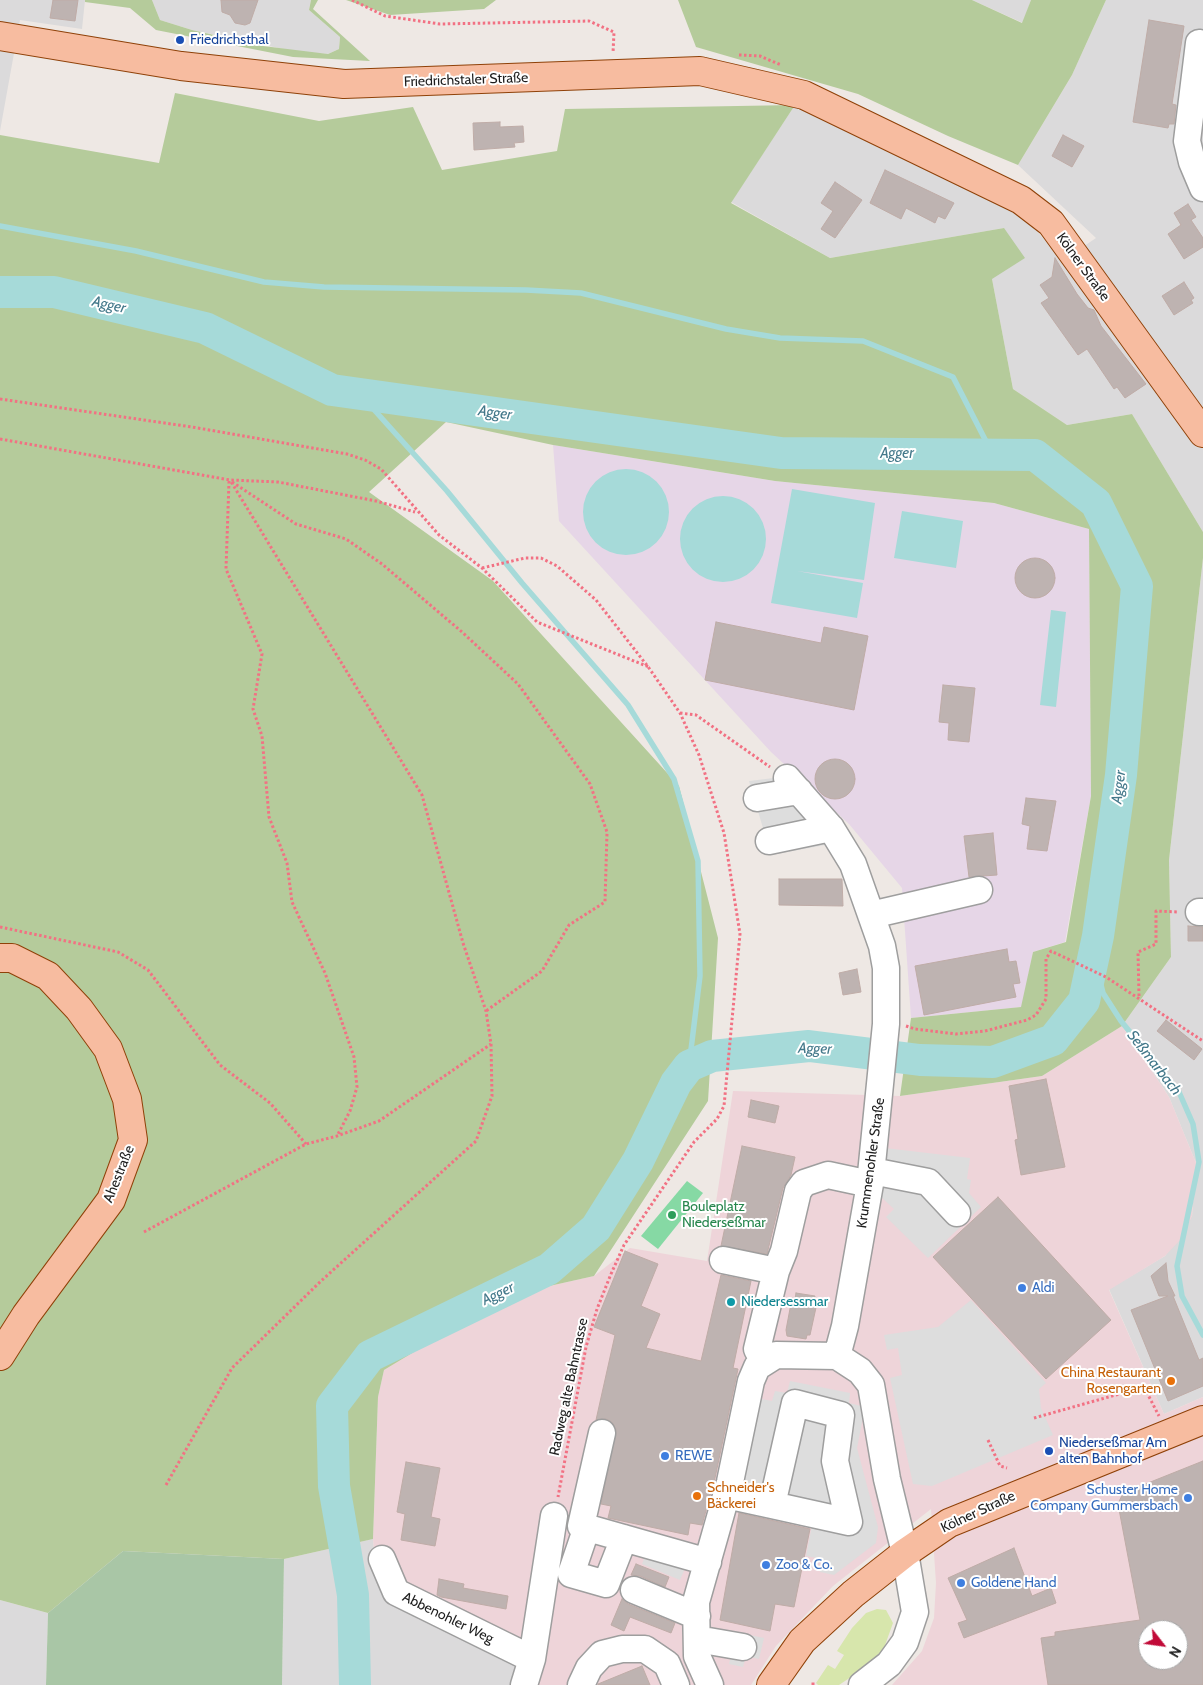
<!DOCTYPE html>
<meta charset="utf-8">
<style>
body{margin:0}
#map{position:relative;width:1203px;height:1685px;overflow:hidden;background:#eee8e4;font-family:Cabin,sans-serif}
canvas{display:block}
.north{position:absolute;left:1138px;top:1620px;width:50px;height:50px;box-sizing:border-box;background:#fff;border:1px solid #a5a5a5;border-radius:50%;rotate:120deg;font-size:14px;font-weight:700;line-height:20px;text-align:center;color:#1d1d1d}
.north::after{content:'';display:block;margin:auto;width:18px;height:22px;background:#c10a38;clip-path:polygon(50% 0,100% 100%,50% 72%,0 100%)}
</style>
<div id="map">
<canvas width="1203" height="1685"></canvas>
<div class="north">N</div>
</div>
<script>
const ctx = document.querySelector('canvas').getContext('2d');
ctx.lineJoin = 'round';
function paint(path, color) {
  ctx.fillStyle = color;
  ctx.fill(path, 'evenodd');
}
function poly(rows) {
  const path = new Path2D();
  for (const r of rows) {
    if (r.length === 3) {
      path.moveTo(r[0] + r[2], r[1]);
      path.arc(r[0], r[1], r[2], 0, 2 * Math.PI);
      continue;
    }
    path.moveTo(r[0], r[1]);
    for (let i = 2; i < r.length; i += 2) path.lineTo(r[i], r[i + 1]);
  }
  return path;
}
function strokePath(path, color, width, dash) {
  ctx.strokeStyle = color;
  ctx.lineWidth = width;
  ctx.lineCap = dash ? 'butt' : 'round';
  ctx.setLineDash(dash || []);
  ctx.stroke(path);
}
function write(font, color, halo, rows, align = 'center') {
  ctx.font = font + ' Cabin,sans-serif';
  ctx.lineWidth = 4;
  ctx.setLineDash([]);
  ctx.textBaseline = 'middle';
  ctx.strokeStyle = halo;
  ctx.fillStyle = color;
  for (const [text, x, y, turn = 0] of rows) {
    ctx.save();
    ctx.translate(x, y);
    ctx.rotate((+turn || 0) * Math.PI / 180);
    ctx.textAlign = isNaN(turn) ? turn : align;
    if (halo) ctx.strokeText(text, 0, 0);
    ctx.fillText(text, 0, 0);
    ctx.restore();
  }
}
const residential = poly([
 [0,0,85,0,82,29,20,20,0,131],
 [152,0,311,0,309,10,340,37,339,49,328,54,298,52,192,30,160,20],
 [972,0,1031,0,1023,23],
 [1106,0,1203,0,1203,532,1132,414,1067,425,1013,389,992,279,1004,228,830,258,731,202,795,105,1018,208,1062,261,1096,238,1018,165,1072,75],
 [1203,558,1203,1397,1164,1414,1109,1289,1165,1256,1192,1216,1196,1163,1169,1097,1122,1026,1171,957,1169,860],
 [373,1539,375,1560,524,1665,516,1685,282,1685,284,1559],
 [0,1600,48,1613,46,1685,0,1685]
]);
const commercial = poly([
 [1122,1026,1169,1097,1196,1163,1192,1216,1182,1238,1165,1256,1109,1290,1164,1414,1203,1397,1203,1685,892,1685,922,1651,934,1618,936,1583,931,1509,833,1586,776,1646,751,1685,516,1685,523,1665,417,1612,375,1560,373,1539,378,1397,384,1370,487,1308,536,1289,594,1276,630,1248,707,1261,733,1091,900,1096,1042,1076],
 [1148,1630,1178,1630,1178,1660,1148,1660]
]);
const industrial = poly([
 [553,445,775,481,994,503,1089,529,1091,796,1065,942,1033,952,1022,1007,911,1018,902,888,849,824,771,752,559,521]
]);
const grass = poly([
 [877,1609,886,1610,893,1623,884,1648,872,1663,839,1685,818,1685,816,1683,828,1665,835,1669,844,1655,837,1651,852,1628,866,1613]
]);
const forest = poly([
 [85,0,152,0,160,20,192,30,263,46,328,54,339,49,340,37,309,10,311,0,318,0,313,9,370,61,293,57,156,30,130,8,85,2],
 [346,0,496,0,484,9,390,15],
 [678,0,972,0,1022,23,1031,0,1106,0,1072,75,1018,165,948,136,858,94,696,47],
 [175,93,319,121,413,107,442,170,557,151,565,109,795,105,731,203,830,258,1004,228,1025,258,992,279,1013,389,1067,425,1132,414,1203,532,1203,558,1169,860,1171,957,1122,1026,1042,1076,900,1096,911,1018,1021,1007,1033,952,1066,942,1091,796,1089,529,994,503,775,481,553,445,446,422,369,492,493,581,679,786,718,938,708,1101,594,1276,536,1289,487,1308,384,1370,378,1397,373,1539,284,1559,123,1551,48,1613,0,1600,0,135,159,163]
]);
const cemetery = poly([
 [123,1551,284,1559,282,1685,46,1685,48,1613]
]);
const pitch = poly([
 [687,1181,703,1193,658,1249,641,1236]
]);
const parking = poly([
 [782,777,836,843,771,855,749,781],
 [885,1148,970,1158,967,1179,971,1180,969,1193,981,1207,928,1258,886,1217,894,1209,880,1196],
 [971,1300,1046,1383,1039,1389,1041,1408,1053,1435,932,1486,913,1484,890,1378,902,1375,898,1348,887,1350,884,1335,938,1327],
 [790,1381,850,1393,849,1403,865,1407,857,1448,878,1527,876,1543,834,1575,820,1572,822,1559,806,1556,812,1525,733,1508,756,1398,772,1401,775,1391,787,1393],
 [647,1551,686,1566,680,1580,642,1564],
 [736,1632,764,1638,759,1659,746,1656,743,1667,729,1664]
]);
const water = poly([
 [626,512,43],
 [792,489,875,503,864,580,797,571,863,583,857,618,771,603],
 [723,539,43],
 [902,511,963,521,956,568,894,558],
 [1051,610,1066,612,1056,707,1040,705]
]);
const stream = poly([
 [0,226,136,251,264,282,324,287,526,290,581,293,726,329,780,338,863,341,953,377,992,453],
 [360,394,447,491,522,583,628,705,674,779,698,861,700,976,689,1066],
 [1089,971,1101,985,1103,993,1121,1021,1179,1092,1193,1124,1199,1162,1177,1266,1182,1296,1203,1335]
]);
const river = poly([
 [0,292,54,292,205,328,332,390,781,453,1035,455,1096,503,1137,586,1121,775,1098,936,1084,1001,1053,1040,993,1062,920,1060,809,1046,712,1056,689,1066,676,1083,638,1161,596,1228,549,1269,370,1356,332,1406,334,1486,353,1595,355,1685]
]);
const building = poly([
 [53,0,78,0,75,21,50,18,53,0],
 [221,0,258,0,250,23,245,25,235,23,230,15,222,12,221,0],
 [1149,20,1184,26,1172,104,1176,105,1174,124,1169,124,1168,128,1133,122,1149,20],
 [500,122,500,127,523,126,524,142,514,143,515,147,474,150,473,123,500,122],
 [1063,135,1084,146,1072,167,1052,156,1063,135],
 [885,170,954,203,945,219,938,216,935,223,906,208,901,219,870,203,885,170],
 [835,182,862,200,835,238,821,229,833,211,821,203,835,182],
 [1188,204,1196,217,1191,220,1203,238,1203,247,1184,259,1168,234,1181,225,1174,213,1188,204],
 [1055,258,1077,294,1088,308,1094,310,1101,326,1146,384,1125,398,1117,387,1114,389,1087,349,1078,355,1041,303,1049,298,1040,285,1052,277,1055,258],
 [1184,282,1194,298,1191,300,1193,303,1174,315,1162,296,1184,282],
 [1035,578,20],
 [716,622,821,643,824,627,868,636,854,710,705,680,716,622],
 [943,685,975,688,969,742,948,740,949,723,939,722,943,685],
 [835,779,20],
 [1026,798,1056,801,1047,851,1027,849,1030,826,1022,824,1026,798],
 [993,833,997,875,969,877,964,836,993,833],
 [779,879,842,879,843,906,779,905,779,879],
 [1188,926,1203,927,1203,941,1188,941,1188,926],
 [1007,949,1009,962,1016,961,1020,983,1013,984,1016,997,924,1015,915,966,1007,949],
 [857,969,861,992,843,995,839,973,857,969],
 [1166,1020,1202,1049,1194,1060,1157,1031,1166,1020],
 [1046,1079,1065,1167,1021,1175,1015,1140,1018,1139,1009,1086,1046,1079],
 [751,1100,779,1106,775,1123,748,1117,751,1100],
 [742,1146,795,1157,791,1175,783,1188,767,1254,721,1246,742,1146],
 [998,1197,1111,1320,1046,1379,933,1257,998,1197],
 [625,1251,658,1264,641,1306,660,1314,646,1348,701,1361,721,1275,751,1281,733,1368,738,1369,715,1478,702,1525,690,1523,688,1535,608,1518,611,1506,601,1504,616,1429,612,1422,606,1419,596,1420,615,1335,594,1327,625,1251],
 [1166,1263,1168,1281,1175,1296,1173,1296,1199,1360,1203,1358,1203,1386,1168,1401,1131,1310,1168,1296,1159,1296,1151,1276,1166,1263],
 [796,1293,815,1296,814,1303,817,1303,810,1335,807,1335,806,1339,787,1336,786,1330,792,1298,795,1299,796,1293],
 [1203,1461,1203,1685,1048,1685,1041,1638,1055,1636,1055,1632,1140,1620,1118,1504,1123,1493,1203,1461],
 [1148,1630,1178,1630,1178,1660,1148,1660,1148,1630],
 [406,1462,440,1468,431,1517,440,1519,435,1546,401,1540,405,1514,397,1512,406,1462],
 [739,1513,810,1529,794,1607,775,1604,770,1631,720,1620,739,1513],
 [1014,1548,1032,1596,1051,1588,1056,1603,964,1638,958,1623,967,1620,948,1578,1014,1548],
 [636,1564,669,1577,665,1587,640,1576,631,1575,636,1564],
 [439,1579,464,1584,463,1588,508,1596,506,1609,441,1597,437,1595,439,1579],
 [622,1599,628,1604,675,1623,671,1633,630,1617,624,1631,611,1625,622,1599],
 [642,1666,650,1685,598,1685,598,1684,642,1666]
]);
const path = poly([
 [352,0,385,16,440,24,589,21,614,32,613,53],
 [739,55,760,56,781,65],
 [0,399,192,427,347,454,365,460,381,469,439,535,482,568,537,622,649,667],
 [0,439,230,480,278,482,376,501,415,512],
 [229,481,226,569,262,654,253,709,262,736,269,817,287,863,292,902,325,973,354,1057,357,1087,350,1111,337,1136],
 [232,482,296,524,346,539,382,564,462,632,518,684,590,784,607,832,605,902,569,925,542,971,486,1011],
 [482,568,525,558,541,558,557,566,596,600,649,668,680,713,699,755,724,833,740,934,724,1106,717,1119,694,1142,624,1245,611,1274,597,1309,586,1347,558,1497],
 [680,713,696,715,770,767],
 [0,927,118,952,148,970,220,1065,270,1103,306,1144],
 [1139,996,1138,952,1156,944,1156,911,1178,912],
 [906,1026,915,1029,956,1034,985,1031,1027,1020,1036,1015,1046,999,1046,959,1051,951,1106,977,1203,1041],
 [144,1232,306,1144,337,1136,379,1121,491,1044],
 [1034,1418,1144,1387,1159,1416],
 [988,1440,1000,1466,1007,1468],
 [166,1485,232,1368,321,1281,476,1141,492,1096,491,1044,486,1011,463,943,422,795,230,480],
 [813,1685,813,1681]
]);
const minor = poly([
 [1199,43,1187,141,1192,162,1203,188],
 [787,778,831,828,853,864,882,946,886,968,886,1024,870,1184,845,1326,837,1356],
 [757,798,799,791],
 [769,841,831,828],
 [1199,912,1203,912],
 [871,915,979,890],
 [872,1171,928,1182,957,1213],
 [723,1260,776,1271,757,1349,764,1362],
 [776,1271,784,1251,798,1191,804,1183,828,1175,870,1184],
 [837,1356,860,1371,871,1385,887,1479,905,1553,915,1612,905,1642,889,1664,862,1685],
 [602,1433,581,1526,708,1562],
 [726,1495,772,1505,849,1522,835,1461,841,1415,795,1403,772,1505],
 [587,1527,571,1574,606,1584,624,1538],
 [382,1559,396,1592,532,1659],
 [634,1590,697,1616],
 [697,1639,743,1647],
 [524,1685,532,1659,554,1516],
 [581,1685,589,1668,602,1654,622,1649,645,1649,667,1664,676,1685],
 [710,1685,697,1656,696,1602,730,1482,751,1381,757,1367,776,1355,837,1356]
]);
const major = poly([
 [0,36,181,66,344,84,700,71,804,95,1021,200,1051,223,1203,433],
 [0,958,12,958,48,976,79,1009,108,1049,127,1099,133,1140,111,1200,26,1315,0,1356],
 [771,1685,802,1641,853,1594,905,1553,949,1523,1203,1420]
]);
const markers = [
 [180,40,5,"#1a4fb4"],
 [672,1215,5,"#2e9e5b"],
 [1022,1288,5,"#3f7fe0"],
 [731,1302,5,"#0f9aa8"],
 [1171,1381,5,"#e8710a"],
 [1049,1451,5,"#1a4fb4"],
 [665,1456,5,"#3f7fe0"],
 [697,1496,5,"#e8710a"],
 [1188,1498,5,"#3f7fe0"],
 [766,1565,5,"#3f7fe0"],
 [961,1583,5,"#3f7fe0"]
];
const transitNames = [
 ["Friedrichsthal",190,40],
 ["Niederseßmar Am",1059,1443],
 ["alten Bahnhof",1059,1459]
];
const streetNames = [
 ["Friedrichstaler Straße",466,80,-2],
 ["Kölner Straße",1083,267,54],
 ["Krummenohler Straße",871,1163,-82],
 ["Ahestraße",119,1174,-68],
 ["Radweg alte Bahntrasse",569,1387,-78],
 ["Kölner Straße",978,1512,-25],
 ["Abbenohler Weg",448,1618,26]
];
const leisureNames = [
 ["Bouleplatz",682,1207],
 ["Niederseßmar",682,1223]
];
const shopNames = [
 ["Aldi",1032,1288],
 ["REWE",675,1456],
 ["Schuster Home",1178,1490,"right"],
 ["Company Gummersbach",1178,1506,"right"],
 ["Zoo & Co.",776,1565],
 ["Goldene Hand",971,1583]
];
const cultureNames = [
 ["Niedersessmar",741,1302]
];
const foodNames = [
 ["China Restaurant",1161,1373],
 ["Rosengarten",1161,1389],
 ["Schneider's",707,1488,"left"],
 ["Bäckerei",707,1504,"left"]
];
const waterNames = [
 ["Agger",109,305,13],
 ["Agger",495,413,8],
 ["Agger",897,454],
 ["Agger",1119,787,-83],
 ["Agger",815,1049,2],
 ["Seßmarbach",1154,1063,52],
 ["Agger",498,1294,-26]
];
paint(residential, '#dbdadb');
paint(commercial, '#eed4d9');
paint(industrial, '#e6d6e7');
paint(grass, '#d7e6ac');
paint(forest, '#b5cb9b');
paint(cemetery, '#a9c6a6');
paint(pitch, '#86d9a4');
paint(parking, '#ddd');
paint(water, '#a6dad9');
strokePath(stream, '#a6dad9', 5.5);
strokePath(river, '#a6dad9', 32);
paint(building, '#beb3b1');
strokePath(building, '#bfaca7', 1);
strokePath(minor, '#9e9e9e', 29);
strokePath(major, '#8f4108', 30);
strokePath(path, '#f27183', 3, [2.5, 2.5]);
strokePath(minor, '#fff', 26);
strokePath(major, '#f7bca0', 28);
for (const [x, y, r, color] of markers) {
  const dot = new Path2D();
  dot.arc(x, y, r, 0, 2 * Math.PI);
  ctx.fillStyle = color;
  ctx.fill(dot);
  strokePath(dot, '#fff', 2);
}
write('14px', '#164399', '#fff', transitNames, 'left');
write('14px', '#1d1d1d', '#fff', streetNames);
write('14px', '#27864d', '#fff', leisureNames, 'left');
write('14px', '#366cbe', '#fff', shopNames, 'left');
write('14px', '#0d838f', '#fff', cultureNames, 'left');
write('14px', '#c56008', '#fff', foodNames, 'right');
write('italic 15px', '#43788a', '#fff', waterNames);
</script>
